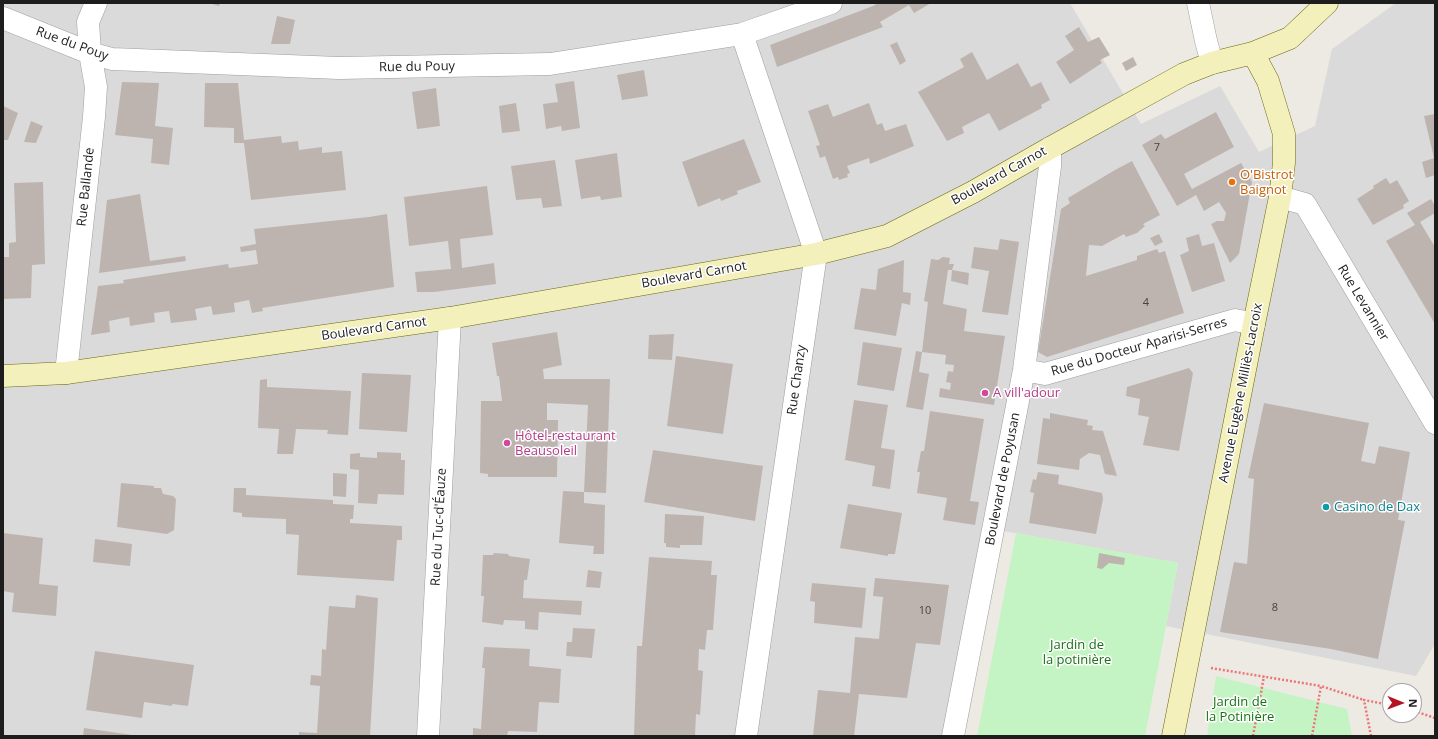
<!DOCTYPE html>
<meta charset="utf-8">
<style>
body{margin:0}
#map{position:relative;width:1438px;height:739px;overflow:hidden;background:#ede9e3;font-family:"Open Sans",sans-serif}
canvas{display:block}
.frame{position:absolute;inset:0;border:4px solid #1d1d1d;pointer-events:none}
.north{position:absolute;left:1382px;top:683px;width:40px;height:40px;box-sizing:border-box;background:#fff;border:1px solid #a5a5a5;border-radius:50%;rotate:91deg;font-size:11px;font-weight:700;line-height:16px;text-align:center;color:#1d1d1d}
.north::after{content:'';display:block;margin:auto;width:14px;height:18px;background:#b71224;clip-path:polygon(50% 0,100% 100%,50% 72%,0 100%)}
</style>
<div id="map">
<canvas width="1438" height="739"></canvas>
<div class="frame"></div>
<div class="north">N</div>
</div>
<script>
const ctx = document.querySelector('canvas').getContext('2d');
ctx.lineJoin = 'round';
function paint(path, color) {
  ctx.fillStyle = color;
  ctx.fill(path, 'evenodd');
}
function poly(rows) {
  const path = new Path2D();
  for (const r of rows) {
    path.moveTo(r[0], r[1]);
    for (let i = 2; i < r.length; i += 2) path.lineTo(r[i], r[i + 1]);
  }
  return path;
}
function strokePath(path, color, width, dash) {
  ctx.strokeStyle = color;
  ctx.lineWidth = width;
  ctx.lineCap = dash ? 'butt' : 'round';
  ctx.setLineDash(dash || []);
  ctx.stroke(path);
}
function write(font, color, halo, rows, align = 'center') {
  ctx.font = font + ' "Open Sans",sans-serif';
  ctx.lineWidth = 3;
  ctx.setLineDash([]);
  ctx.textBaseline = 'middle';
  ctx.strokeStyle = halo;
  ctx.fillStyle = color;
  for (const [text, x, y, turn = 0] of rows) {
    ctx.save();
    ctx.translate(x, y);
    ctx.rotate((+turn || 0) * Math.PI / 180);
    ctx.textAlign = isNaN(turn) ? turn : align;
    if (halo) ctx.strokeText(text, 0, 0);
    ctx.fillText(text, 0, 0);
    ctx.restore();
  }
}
const residential = poly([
 [3,3,1070,3,1141,124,1220,86,1259,152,1315,126,1332,49,1396,3,1435,3,1435,644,1416,676,1166,626,1178,563,982,527,942,736,3,736]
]);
const park = poly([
 [1016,533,1178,563,1145,736,977,736],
 [1216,676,1347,709,1352,736,1207,736]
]);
const building = poly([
 [209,3,220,3,219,6],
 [878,3,931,3,914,13,909,5,880,22,883,27,777,67,770,45,873,6],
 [277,16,295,20,290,44,271,44],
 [1079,27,1088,42,1099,37,1110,55,1100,60,1102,63,1070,84,1056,62,1074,50,1065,36],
 [897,42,906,61,900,65,890,45],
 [972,52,987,80,1018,63,1031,87,1041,82,1050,100,1041,105,1042,108,999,131,989,113,962,127,964,133,947,141,918,92,964,67,960,59],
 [1133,57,1137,65,1126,71,1122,63],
 [644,70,648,96,622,100,617,75],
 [574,81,580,128,562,131,561,126,546,129,543,104,558,102,555,84],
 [122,82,159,83,155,126,173,128,169,165,151,163,153,139,115,135],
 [205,83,238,83,244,140,281,136,282,143,298,141,299,150,322,147,322,153,342,151,346,190,251,200,244,143,234,143,234,128,204,127],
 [436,88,440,126,417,129,412,92],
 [516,103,520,131,502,133,499,106],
 [869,103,877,125,882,123,885,131,906,124,914,146,870,164,869,158,847,166,850,173,847,174,848,177,839,180,838,177,833,179,825,156,820,158,816,146,820,145,808,111,828,104,833,117],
 [3,106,18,113,8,140,3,140],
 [1216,112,1234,147,1184,174,1192,189,1241,163,1252,182,1239,254,1230,263,1211,224,1217,221,1224,221,1226,213,1219,202,1204,211,1196,195,1177,206,1142,145,1161,134,1165,139],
 [1435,114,1435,175,1426,178,1422,162,1434,158,1424,116],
 [31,121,43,126,36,143,24,142],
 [744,139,761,182,737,191,738,194,721,201,720,198,698,207,682,162],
 [617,153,622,197,601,200,600,196,581,199,575,160],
 [555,160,562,206,543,208,541,198,516,200,511,166],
 [1132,161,1160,215,1143,224,1145,226,1137,233,1126,237,1124,234,1102,246,1089,245,1086,276,1137,260,1137,256,1157,249,1159,253,1165,251,1184,313,1047,357,1038,352,1061,209,1070,203,1068,198,1115,170],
 [1386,178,1390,184,1397,180,1409,201,1403,205,1404,208,1373,225,1357,199,1374,188,1373,186],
 [43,182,45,264,32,265,31,298,3,299,3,257,9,257,9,243,16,242,14,183],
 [487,186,493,235,460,239,462,268,494,263,496,284,434,292,417,292,415,272,451,269,448,241,409,246,404,197],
 [140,194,150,261,185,256,186,261,99,273,107,200],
 [1431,199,1435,206,1435,213,1420,222,1435,247,1435,324,1386,241,1415,225,1407,213],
 [387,214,394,287,262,308,263,311,252,313,249,300,234,303,235,312,213,315,211,306,195,309,197,320,171,323,169,311,154,313,155,322,130,326,129,317,109,321,110,332,91,335,98,286,124,283,123,280,228,264,229,268,258,264,256,250,241,252,240,247,256,244,254,229,369,217],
 [1159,234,1163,242,1155,246,1150,238],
 [1199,234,1202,246,1214,243,1225,281,1192,292,1180,255,1189,251,1186,238],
 [1000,239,1019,242,1008,315,982,312,989,271,971,268,974,247,998,250],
 [943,257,950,258,949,264,954,264,952,270,969,273,968,285,951,281,952,270,948,270,943,304,967,309,964,331,1005,336,994,405,939,397,940,388,950,390,951,383,946,382,948,371,953,372,954,365,945,364,946,355,922,352,928,302,924,301,931,259,938,260],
 [904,260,903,292,911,293,910,305,902,303,896,336,854,329,861,288,876,290,878,269],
 [557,332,562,365,543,369,544,379,610,379,606,493,584,492,588,405,547,403,547,420,558,420,557,477,488,477,488,474,480,473,481,401,502,401,499,376,497,376,492,343],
 [674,334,672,360,648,359,649,335],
 [863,342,902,348,894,391,857,385],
 [916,351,922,352,919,372,929,374,923,410,906,407],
 [676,356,733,364,723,434,667,426],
 [1189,368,1193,373,1179,451,1143,445,1149,417,1138,415,1140,399,1126,396,1127,387],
 [362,373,411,375,407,432,359,429],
 [267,379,267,387,351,391,348,435,327,434,328,430,296,429,293,454,277,454,279,429,258,428,260,380],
 [854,400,888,405,881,448,895,450,890,489,872,486,875,466,845,460],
 [1264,403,1369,423,1361,461,1375,464,1379,446,1410,452,1398,520,1405,521,1378,659,1331,649,1220,632,1234,562,1247,564,1254,479,1248,478],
 [930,411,984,419,970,501,979,502,975,525,943,520,947,498,917,493,920,472,917,472,921,451,924,451],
 [1050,413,1088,420,1087,425,1093,426,1092,430,1103,431,1117,476,1105,474,1100,455,1089,453,1080,459,1079,470,1037,464,1043,418,1050,419],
 [653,450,763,466,755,521,644,502],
 [377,452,401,453,401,460,405,460,404,495,378,494,377,504,358,503,359,470,350,469,350,454,360,453,360,457,377,458],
 [1038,472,1059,475,1058,484,1102,493,1103,499,1096,534,1029,523,1034,493,1030,492,1033,479,1036,480],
 [333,473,347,474,346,497,333,496],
 [121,483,154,486,154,488,161,488,163,494,173,496,176,499,174,530,167,534,117,527],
 [234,488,246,488,246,495,333,500,333,504,354,505,353,519,350,519,350,523,402,526,402,540,397,540,394,581,297,575,299,535,286,534,286,519,242,517,242,513,233,512],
 [563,491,584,492,584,503,605,505,604,554,593,554,594,546,559,543],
 [848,504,902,513,895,554,888,554,888,556,840,548],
 [665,514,704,516,702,545,680,545,680,548,666,547,666,543,664,543],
 [3,533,43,538,39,584,58,586,56,616,12,612,14,593,3,591],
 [95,539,132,544,130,566,93,562],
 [494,553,508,554,509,556,530,559,527,580,524,580,523,598,582,601,581,615,539,612,538,630,525,629,525,621,504,620,503,625,482,622,484,596,481,596,483,555,493,555],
 [1099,553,1125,558,1124,565,1109,563,1102,569,1097,568],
 [649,557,712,561,711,575,717,575,713,630,707,630,705,650,699,649,698,670,703,671,700,715,696,714,695,736,634,736,637,646,642,646],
 [588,570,602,572,600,588,586,587],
 [875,578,949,585,940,645,916,643,907,698,859,694,854,736,813,736,818,690,850,693,855,637,879,639,883,597,873,596],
 [812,583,866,588,862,628,814,623,815,602,810,601],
 [356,595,378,598,370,736,299,736,299,732,317,733,320,686,310,685,311,675,321,676,322,649,326,650,329,606,355,608],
 [573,628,595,629,592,658,566,656,567,642,572,642],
 [484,647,530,649,529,666,561,669,559,703,539,702,537,732,508,731,507,736,473,736,473,728,481,729,485,668,482,668],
 [95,651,194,665,188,706,172,704,172,706,144,702,142,718,86,710],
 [84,728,132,735,132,736,83,736]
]);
const path = poly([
 [1211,668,1321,686],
 [1414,711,1435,718],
 [1253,736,1264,676],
 [1312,736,1321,686,1364,700],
 [1371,736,1364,700,1390,705]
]);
const street = poly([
 [1198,3,1206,41,1212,63],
 [3,18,90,53,112,59,339,68,550,64,742,34,831,3],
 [742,34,816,254,746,736],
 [1280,197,1305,204,1435,423],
 [1024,370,1045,374,1235,320,1254,324],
 [66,373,94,117,96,87,90,53,88,22,96,3],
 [428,736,450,318],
 [953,736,1024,370,1050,166,1050,148]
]);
const secondary = poly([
 [3,376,66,373,450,318,816,254,887,236,973,192,1050,148,1184,74,1212,63,1253,53,1290,38,1327,3],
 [1173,736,1254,324,1280,197,1284,163,1284,134,1268,81,1253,53]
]);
const markers = [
 [1232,182,4,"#e8710a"],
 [985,393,4,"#d1479c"],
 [507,443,4,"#d1479c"],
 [1326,507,4,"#0f9aa8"]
];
const numberNames = [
 ["7",1157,148],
 ["4",1146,303],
 ["8",1275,608],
 ["10",925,611]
];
const streetNames = [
 ["Rue du Pouy",72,44,20],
 ["Rue du Pouy",417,67,-1],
 ["Boulevard Carnot",999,176,-29],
 ["Rue Ballande",86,187,-84],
 ["Boulevard Carnot",694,275,-10],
 ["Rue Levannier",1363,303,59],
 ["Boulevard Carnot",374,329,-8],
 ["Rue du Docteur Aparisi-Serres",1139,347,-16],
 ["Rue Chanzy",797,380,-82],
 ["Avenue Eugène Milliès-Lacroix",1241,393,-79],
 ["Boulevard de Poyusan",1003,479,-79],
 ["Rue du Tuc-d'Éauze",439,527,-87]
];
const foodNames = [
 ["O'Bistrot",1240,175],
 ["Baignot",1240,190]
];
const hotelNames = [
 ["A vill'adour",993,393],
 ["Hôtel-restaurant",515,436],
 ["Beausoleil",515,451]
];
const cultureNames = [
 ["Casino de Dax",1334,507]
];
const parkNames = [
 ["Jardin de",1077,645],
 ["la potinière",1077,660],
 ["Jardin de",1240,702],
 ["la Potinière",1240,717]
];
paint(residential, '#dbdada');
paint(park, '#c5f4c4');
paint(building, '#bdb4b0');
strokePath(street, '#9e9e9e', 23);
strokePath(secondary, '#69690f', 23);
strokePath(path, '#ec7576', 2.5, [2, 2]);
strokePath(street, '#fff', 22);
strokePath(secondary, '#f3f0bb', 22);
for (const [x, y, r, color] of markers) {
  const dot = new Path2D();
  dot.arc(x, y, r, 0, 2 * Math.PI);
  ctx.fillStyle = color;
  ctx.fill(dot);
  strokePath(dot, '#fff', 1.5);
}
write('11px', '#454342', null, numberNames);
write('13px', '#1d1d1d', '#fff', streetNames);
write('13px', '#c56008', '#fff', foodNames, 'left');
write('13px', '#b23c85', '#fff', hotelNames, 'left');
write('13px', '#0d838f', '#fff', cultureNames, 'left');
write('13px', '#187015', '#fff', parkNames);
</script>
